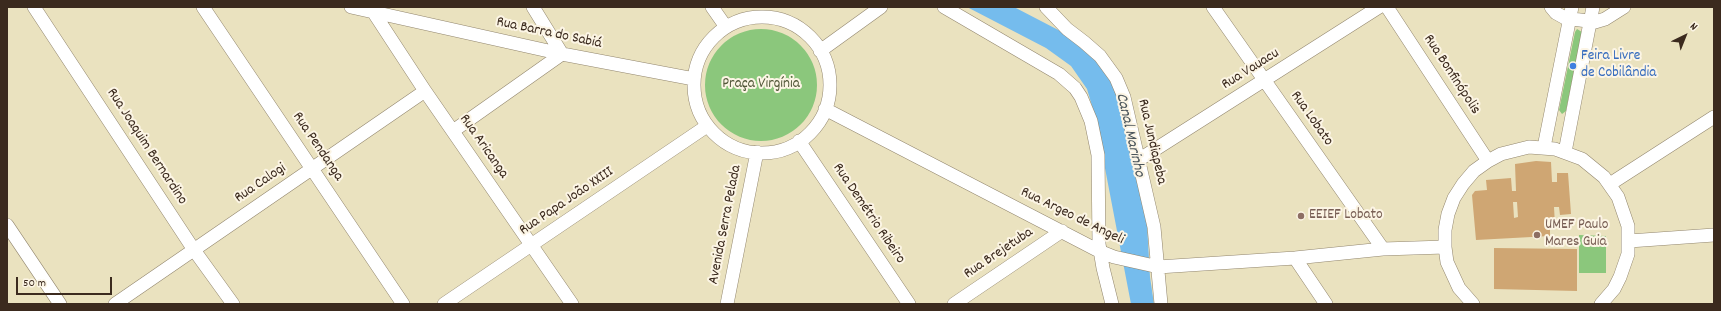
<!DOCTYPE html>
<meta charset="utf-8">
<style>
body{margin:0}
#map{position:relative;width:1721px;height:311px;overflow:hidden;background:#eae2bf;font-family:Dekko,sans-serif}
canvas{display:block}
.frame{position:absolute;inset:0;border:8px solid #3b2a1e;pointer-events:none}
.north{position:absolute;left:1665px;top:16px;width:40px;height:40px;-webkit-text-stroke:3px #fcf5e5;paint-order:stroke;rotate:43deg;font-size:11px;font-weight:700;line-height:16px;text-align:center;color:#3b2a1e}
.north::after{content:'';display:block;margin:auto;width:14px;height:18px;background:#3b2a1e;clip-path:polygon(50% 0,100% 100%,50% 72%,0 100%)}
.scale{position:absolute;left:16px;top:277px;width:96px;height:18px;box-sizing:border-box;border:2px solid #3b2a1e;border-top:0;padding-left:5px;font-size:12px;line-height:14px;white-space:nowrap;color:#3b2a1e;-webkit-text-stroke:3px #fcf5e5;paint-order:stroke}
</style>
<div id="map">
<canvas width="1721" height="311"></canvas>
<div class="frame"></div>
<div class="north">N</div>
<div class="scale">50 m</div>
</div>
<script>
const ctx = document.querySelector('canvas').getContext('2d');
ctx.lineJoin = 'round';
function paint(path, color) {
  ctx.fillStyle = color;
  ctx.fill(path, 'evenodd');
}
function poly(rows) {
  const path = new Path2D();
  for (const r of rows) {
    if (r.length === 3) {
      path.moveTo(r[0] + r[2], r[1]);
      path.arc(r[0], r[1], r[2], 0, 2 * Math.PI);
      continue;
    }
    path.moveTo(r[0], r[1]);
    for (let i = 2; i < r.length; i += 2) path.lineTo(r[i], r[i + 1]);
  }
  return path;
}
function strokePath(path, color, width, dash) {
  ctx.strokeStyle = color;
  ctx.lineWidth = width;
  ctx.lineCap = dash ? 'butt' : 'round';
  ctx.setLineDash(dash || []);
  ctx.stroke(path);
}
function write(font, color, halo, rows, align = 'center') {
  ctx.font = font + ' Dekko,sans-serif';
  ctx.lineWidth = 4;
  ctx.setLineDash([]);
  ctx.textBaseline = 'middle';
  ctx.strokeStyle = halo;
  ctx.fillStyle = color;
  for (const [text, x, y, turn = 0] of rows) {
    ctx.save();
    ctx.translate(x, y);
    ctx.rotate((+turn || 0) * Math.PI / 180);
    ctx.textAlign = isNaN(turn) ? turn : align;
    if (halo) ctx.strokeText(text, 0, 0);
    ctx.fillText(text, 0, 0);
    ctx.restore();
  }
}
const green = poly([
 [761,85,56],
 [1577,29,1582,32,1566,111,1562,114,1559,110,1575,32],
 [1579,235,1606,236,1606,273,1579,273]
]);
const water = poly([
 [967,7,1014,7,1066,34,1102,65,1117,88,1146,206,1150,277,1154,304,1131,304,1095,116,1087,89,1071,66,1046,48]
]);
const building = poly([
 [1536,161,1551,162,1552,182,1557,182,1557,173,1568,173,1571,214,1560,215,1559,207,1554,207,1555,225,1550,226,1550,236,1476,240,1472,195,1475,191,1487,190,1486,180,1511,178,1512,191,1516,191,1515,164],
 [1513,202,1517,202,1518,217,1514,218],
 [1494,248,1577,249,1577,291,1494,289]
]);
const minor = poly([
 [34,7,194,250,233,304],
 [203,7,403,304],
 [351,7,562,54,694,79],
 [370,7,425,91,572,304],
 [712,7,726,27],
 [944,7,1059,74,1075,88,1081,97,1091,121,1098,155,1099,244,1103,268,1112,304],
 [1046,7,1067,29,1084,42,1100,56,1116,78,1124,97,1154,227,1161,304],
 [1213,7,1383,249],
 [1387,7,1488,161],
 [1551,7,1556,13,1565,18,1595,22,1605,19,1624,7],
 [762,85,68],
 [820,51,881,7],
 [825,109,1099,251,1114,257,1150,265,1158,267,1295,258,1383,249,1445,247],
 [453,131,562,54,533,7],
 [799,141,909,304],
 [1544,147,1572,7],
 [1565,152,1593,7],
 [1140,159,1379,7],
 [1610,184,1714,117],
 [7,225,60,304],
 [1629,241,1714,235],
 [1295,258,1326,304],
 [115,304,425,91],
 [444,304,707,126],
 [727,304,757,152],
 [954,304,1062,231],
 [1473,304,1459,288,1447,262,1445,247,1445,230,1448,214,1454,198,1463,184,1474,171,1488,161,1501,154,1529,147,1555,149,1582,159,1604,177,1618,197,1628,226,1628,254,1620,277,1614,289,1601,304]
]);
const markers = [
 [1573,66,4,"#3f7fe0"],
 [1301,216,4,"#8d6e63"],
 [1537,235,4,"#8d6e63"]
];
const streetNames = [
 ["Rua Barra do Sabiá",549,34,12],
 ["Rua Vauacu",1251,70,-32],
 ["Rua Bonfinópolis",1451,75,57],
 ["Rua Lobato",1311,119,55],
 ["Rua Jundiapeba",1151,142,77],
 ["Rua Joaquim Bernardino",146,147,57],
 ["Rua Pendanga",317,147,56],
 ["Rua Aricanga",483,147,55],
 ["Rua Calogi",261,184,-34],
 ["Rua Papa João XXIII",567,202,-34],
 ["Rua Demétrio Ribeiro",868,214,56],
 ["Rua Argeo de Angeli",1072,217,26],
 ["Avenida Serra Pelada",726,225,-79],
 ["Rua Brejetuba",999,254,-34]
];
const shopNames = [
 ["Feira Livre",1581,57],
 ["de Cobilândia",1581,74]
];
const parkNames = [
 ["Praça Virgínia",761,85]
];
const educationNames = [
 ["EEIEF Lobato",1309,216],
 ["UMEF Paulo",1545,226],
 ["Mares Guia",1545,243]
];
const waterNames = [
 ["Canal Marinho",1129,135,77]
];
paint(green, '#8bc77c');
paint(water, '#75bced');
paint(building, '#cfa673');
strokePath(minor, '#92866e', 14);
strokePath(minor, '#fff', 13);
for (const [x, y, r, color] of markers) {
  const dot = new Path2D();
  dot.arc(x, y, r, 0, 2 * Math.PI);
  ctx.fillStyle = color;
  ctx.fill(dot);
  strokePath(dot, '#fcf5e5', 1.5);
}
write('15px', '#3b2a1e', '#fcf5e5', streetNames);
write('15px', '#366cbe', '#fcf5e5', shopNames, 'left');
write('15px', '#53593a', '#fcf5e5', parkNames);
write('15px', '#785e54', '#fcf5e5', educationNames, 'left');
write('italic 16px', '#4c565c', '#fcf5e5', waterNames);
</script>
